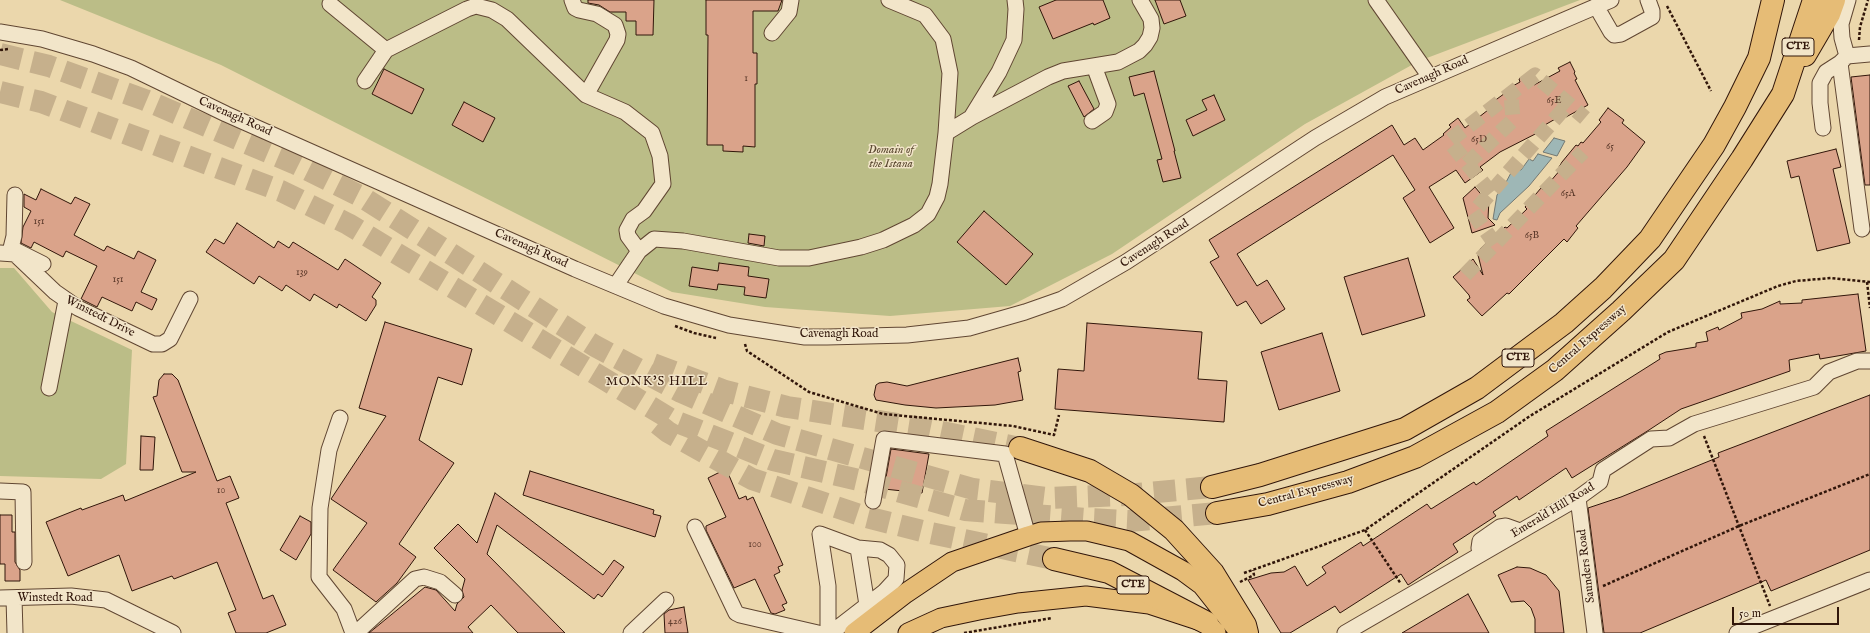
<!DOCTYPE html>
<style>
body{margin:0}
#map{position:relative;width:1870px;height:633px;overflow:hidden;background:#ebd7ac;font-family:"IM FELL English",serif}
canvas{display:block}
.scale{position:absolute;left:1732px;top:607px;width:107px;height:18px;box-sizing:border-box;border:2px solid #31160a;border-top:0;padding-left:5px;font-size:12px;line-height:14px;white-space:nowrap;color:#31160a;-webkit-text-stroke:3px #f2e5c9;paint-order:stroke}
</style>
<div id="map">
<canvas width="1870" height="633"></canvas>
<div class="scale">50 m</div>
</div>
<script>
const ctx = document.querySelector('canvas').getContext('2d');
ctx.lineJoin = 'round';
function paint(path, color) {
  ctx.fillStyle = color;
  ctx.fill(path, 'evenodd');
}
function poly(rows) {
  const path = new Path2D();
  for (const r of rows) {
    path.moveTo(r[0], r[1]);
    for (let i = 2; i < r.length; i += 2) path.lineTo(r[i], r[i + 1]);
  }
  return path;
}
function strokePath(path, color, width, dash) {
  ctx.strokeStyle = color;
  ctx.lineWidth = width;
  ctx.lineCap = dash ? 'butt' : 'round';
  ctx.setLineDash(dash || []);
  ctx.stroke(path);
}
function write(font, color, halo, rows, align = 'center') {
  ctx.font = font + ' "IM FELL English",serif';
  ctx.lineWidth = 3;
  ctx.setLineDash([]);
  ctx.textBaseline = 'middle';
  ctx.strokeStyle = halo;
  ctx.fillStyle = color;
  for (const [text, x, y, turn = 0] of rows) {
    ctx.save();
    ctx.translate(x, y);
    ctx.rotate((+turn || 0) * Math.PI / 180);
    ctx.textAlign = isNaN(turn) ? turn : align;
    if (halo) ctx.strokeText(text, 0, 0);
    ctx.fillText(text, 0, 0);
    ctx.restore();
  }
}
const green = poly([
 [60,0,1580,0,1419,61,1305,124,1112,254,1010,306,890,316,765,307,672,292,221,65],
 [0,268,14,268,52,312,132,350,126,464,101,479,0,476]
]);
const water = poly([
 [1554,138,1565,141,1557,156,1543,152,1554,138],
 [1538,154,1552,158,1529,186,1500,213,1497,220,1493,219,1497,195,1504,186,1513,169,1521,170,1529,159,1533,161,1538,154]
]);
const building = poly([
 [588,0,654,0,653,35,636,35,636,21,626,21,626,12,610,12,599,5,588,3,588,0],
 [706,0,782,0,778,11,753,11,753,53,757,53,757,84,755,84,755,147,743,146,743,152,723,151,723,145,707,145,708,35,706,35,706,0],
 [1056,0,1103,0,1110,18,1094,25,1093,23,1053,39,1039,7,1056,0],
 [1155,0,1180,0,1186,16,1164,24,1155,0],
 [1570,62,1575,72,1574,73,1577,79,1575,80,1588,105,1566,117,1564,114,1543,126,1545,129,1500,152,1480,167,1483,170,1465,183,1456,170,1429,187,1454,228,1430,243,1403,198,1415,190,1393,155,1237,254,1257,286,1267,280,1285,309,1261,324,1246,301,1237,306,1210,262,1219,257,1209,240,1392,125,1404,145,1415,138,1423,150,1444,135,1443,134,1451,127,1449,125,1458,118,1465,128,1488,110,1486,107,1512,88,1511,87,1520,82,1519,79,1528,74,1534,85,1560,71,1558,68,1570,62],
 [384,69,424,89,412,114,372,94,384,69],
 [1154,71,1175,151,1174,151,1181,178,1163,182,1157,160,1162,159,1144,93,1134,96,1129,77,1154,71],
 [1870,75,1870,185,1865,185,1851,77,1870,75],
 [1079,81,1094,109,1084,117,1068,86,1079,81],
 [1214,95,1225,120,1193,136,1186,120,1207,110,1202,100,1214,95],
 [464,102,495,118,483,142,452,125,464,102],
 [1608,108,1624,120,1622,123,1645,142,1627,167,1576,226,1578,228,1567,242,1564,239,1509,294,1507,293,1482,316,1467,300,1470,298,1469,295,1453,277,1473,259,1483,275,1478,255,1481,251,1480,249,1500,230,1501,231,1505,227,1507,228,1527,209,1525,207,1541,188,1543,190,1561,169,1559,167,1562,162,1576,145,1578,146,1581,142,1583,143,1601,122,1599,120,1608,108],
 [1836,149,1841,167,1833,169,1850,243,1817,251,1799,176,1791,178,1787,161,1836,149],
 [1475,187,1485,199,1489,200,1488,218,1495,225,1472,233,1463,198,1475,187],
 [41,189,71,204,75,197,90,204,74,235,104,251,107,246,134,259,138,251,156,260,141,292,157,299,152,310,136,302,132,311,102,297,97,307,81,299,97,266,66,251,63,257,34,242,31,248,21,243,23,227,31,211,24,207,24,194,36,200,41,189],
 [984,211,1033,254,1006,285,957,242,984,211],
 [237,223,274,248,278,241,289,248,293,242,338,270,345,259,381,283,372,297,376,300,376,305,366,321,339,304,337,308,314,294,310,301,286,285,282,291,259,276,254,284,206,252,215,239,224,244,237,223],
 [749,234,765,236,764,246,748,243,749,234],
 [1408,258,1425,316,1362,335,1344,277,1408,258],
 [719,263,749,267,748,276,769,279,766,298,744,295,745,287,718,284,717,290,689,286,692,267,718,271,719,263],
 [1858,294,1866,351,1820,359,1819,354,1789,360,1790,371,1681,409,1649,430,1572,478,1566,468,1519,500,1517,496,1493,512,1496,516,1453,544,1458,552,1408,585,1401,574,1340,613,1335,606,1290,633,1281,633,1248,580,1271,573,1284,572,1295,566,1307,586,1326,573,1322,567,1361,542,1363,546,1427,504,1431,509,1474,482,1476,485,1548,436,1546,431,1660,359,1659,355,1666,352,1696,347,1696,343,1708,341,1706,332,1718,327,1719,330,1742,318,1741,313,1762,309,1780,301,1780,304,1802,303,1802,300,1858,294],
 [385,322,472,349,462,385,438,377,419,440,454,463,399,544,416,557,397,583,376,602,333,570,367,523,331,499,386,416,359,408,385,322],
 [1087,323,1202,332,1198,379,1227,381,1224,422,1055,409,1058,369,1084,371,1087,323],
 [1322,333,1340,391,1279,410,1261,352,1322,333],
 [1018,358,1021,371,1018,372,1023,400,995,405,936,408,905,405,876,400,874,395,876,385,879,383,887,382,907,386,1018,358],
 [164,374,172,374,178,380,217,481,230,476,239,498,226,503,263,599,273,595,286,625,266,633,236,633,228,613,236,610,217,562,174,579,172,576,132,591,119,555,68,576,46,522,81,508,82,510,123,495,125,501,196,472,182,472,153,397,157,396,159,380,164,374],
 [1870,395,1870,550,1771,591,1766,580,1640,633,1604,633,1588,508,1621,497,1719,457,1718,453,1870,395],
 [141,436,155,437,153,470,140,470,141,436],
 [891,449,929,454,922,493,884,489,891,449],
 [530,471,654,510,653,514,661,516,655,537,523,495,530,471],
 [722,471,724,475,728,473,739,499,746,496,747,500,753,497,783,565,778,567,780,572,774,575,787,603,782,605,785,610,775,614,771,613,755,579,734,588,706,530,706,526,726,517,708,478,722,471],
 [495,493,603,575,614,560,624,567,602,597,598,594,594,599,497,525,487,554,565,633,518,633,491,605,468,627,473,633,369,633,425,587,436,590,455,611,457,604,464,597,462,590,465,579,434,548,458,524,477,543,495,493],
 [0,515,12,515,12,532,15,532,15,562,20,570,20,581,5,581,5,564,0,564,0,515],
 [300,516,311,522,311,534,296,560,280,550,300,516],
 [1517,567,1530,568,1546,575,1559,591,1564,633,1535,633,1535,619,1531,608,1524,601,1511,602,1498,575,1517,567],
 [1468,594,1489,633,1402,633,1468,594],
 [684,607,688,633,665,633,664,614,669,610,684,607]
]);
const minorTunnel = poly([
 [1467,164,1513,120,1511,94],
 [1491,193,1449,141,1535,75,1585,118],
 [1495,244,1473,213,1568,104],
 [1465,275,1583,152]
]);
const highwayTunnel = poly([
 [0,54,49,66,145,100,294,163,362,197,595,346,681,392,777,434,973,489,1047,498,1125,495,1212,487],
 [0,92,41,102,281,191,348,224,672,420,773,460,859,480,965,510,1087,519,1129,521,1217,513],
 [653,364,725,391,787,407,923,428,1020,448],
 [658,424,668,432,752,479,866,517,926,532,1054,559]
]);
const path = poly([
 [1667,6,1711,91],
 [1859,40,1860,27,1868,0],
 [0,50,9,49],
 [1867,282,1870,308],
 [675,326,694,333,716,338],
 [745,344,747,351,809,392,883,414,1013,426,1054,435,1059,415],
 [1704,436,1770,606],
 [1365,530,1401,584],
 [1244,573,1365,530,1530,416,1668,332,1778,286,1796,281,1831,278,1870,282],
 [1240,582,1254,575,1253,570],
 [1603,586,1739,526,1870,474],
 [964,633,1052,618]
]);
const minor = poly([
 [572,0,575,8,579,10,597,14,615,25,618,34,617,40,586,95],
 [1376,0,1430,77],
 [330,4,386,50],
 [1596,6,1611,32,1614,35,1621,34,1652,17,1652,11,1648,0],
 [0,32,42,39,93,54,131,68,226,114,575,269,664,306,729,325,805,337,827,337,907,335,969,328,1025,312,1062,299,1126,262,1315,138,1385,97,1611,0],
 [772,33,789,12,791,0],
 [1847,56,1842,38,1841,24,1848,0],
 [1847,56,1870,54],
 [1840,63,1862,229],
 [365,81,386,50,467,9,476,6,492,10,507,19,586,95,625,112,652,133,660,156,663,184,644,211,633,219,627,230,628,236,639,251],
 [972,116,999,72,1014,40,1016,9,1015,0],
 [1092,121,1105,112,1108,104,1094,66],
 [1823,128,1820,103,1820,83,1826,72,1840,63,1846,57],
 [946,133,972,117,1048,77,1063,71,1118,62,1139,51,1145,45,1150,37,1152,28,1151,19,1140,0],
 [15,195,14,236,11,248,43,264],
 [0,253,15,254,55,292,78,308,153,344,162,344,170,339,190,299],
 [616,285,639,251,654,239,683,241,779,258,809,258,861,247,883,240,914,225,928,214,937,197,940,184,946,133,950,73,943,39,925,15,889,0],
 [49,388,66,301],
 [340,418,329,450,320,508,319,577,344,609,353,633],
 [0,491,23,492,24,562],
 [1578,498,1595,633],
 [873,501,884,439,1005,454,1028,536],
 [695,527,736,613,740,615,818,633],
 [858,548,867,605],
 [1481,554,1479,548,1480,541,1500,527,1506,526,1520,531],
 [0,598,71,596,106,600,173,633],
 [14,598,15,633],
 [356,633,415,579,424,577,440,582,455,595],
 [631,633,666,600],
 [828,633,828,586,820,534,858,548,880,550,889,555,897,565,896,579,884,592,831,633],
 [1345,633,1578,498,1600,482,1603,470,1651,439,1669,438,1694,424,1814,387,1829,372,1857,361,1870,361],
 [1737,633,1870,580]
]);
const major = poly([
 [854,633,906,593,952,562,1028,536,1041,532,1070,531,1087,531,1129,541,1183,571,1202,585,1240,633],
 [908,633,941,618,979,610,1018,603,1086,596,1149,604,1207,623,1216,633]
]);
const highway = poly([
 [1805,55,1829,14,1834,0],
 [1020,448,1090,471,1131,495,1174,530,1213,573,1245,625,1247,633],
 [1212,487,1260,475,1405,429,1477,388,1564,323,1603,288,1650,239,1714,145,1735,107,1759,58,1773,0],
 [1217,513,1268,504,1348,482,1415,457,1497,412,1555,370,1621,311,1674,260,1742,159,1783,94,1814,0],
 [1054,559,1109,572,1207,623]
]);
const numberNames = [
 ["1",746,79],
 ["65E",1554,101],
 ["65D",1479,140],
 ["65",1610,147],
 ["65A",1568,194],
 ["151",39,222],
 ["65B",1532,236],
 ["139",302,273],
 ["151",118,280],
 ["10",221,491],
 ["100",755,545],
 ["426",675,622]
];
const shields = [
 [1798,47,32],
 [1518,358,32],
 [1133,585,32]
];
const shieldNames = [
 ["CTE",1798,47],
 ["CTE",1518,358],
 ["CTE",1133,585]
];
const streetNames = [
 ["Cavenagh Road",1432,76,-24],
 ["Cavenagh Road",235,117,24],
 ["Cavenagh Road",1155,244,-33],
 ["Cavenagh Road",531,249,24],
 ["Winstedt Drive",100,317,27],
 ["Cavenagh Road",839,335],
 ["Central Expressway",1588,340,-41],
 ["Central Expressway",1306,492,-15],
 ["Emerald Hill Road",1553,511,-31],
 ["Saunders Road",1587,566,-97],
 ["Winstedt Road",55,599]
];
const parkNames = [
 ["Domain of",891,151],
 ["the Istana",891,165]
];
const neighbourhoodNames = [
 ["MONK'S HILL",657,382]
];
paint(green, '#bbbd87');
paint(water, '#9eb7b6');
strokePath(water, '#727771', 1);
paint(building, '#daa38a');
strokePath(building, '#31160a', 1);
strokePath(minorTunnel, '#c6b08c', 15, [15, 8]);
strokePath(highwayTunnel, '#c6b08c', 22, [22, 11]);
strokePath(minor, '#604632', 17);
strokePath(major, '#31160a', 21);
strokePath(highway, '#31160a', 24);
strokePath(path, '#31160a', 2.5, [3, 2]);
strokePath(minor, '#f2e5c9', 15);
strokePath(major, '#e6bc76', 19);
strokePath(highway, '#e6bc76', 22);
write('10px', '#5b392a', null, numberNames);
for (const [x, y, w] of shields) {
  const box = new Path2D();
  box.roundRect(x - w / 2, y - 9, w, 18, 3);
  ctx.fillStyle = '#f2e5c9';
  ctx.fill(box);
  strokePath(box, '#31160a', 1);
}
write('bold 11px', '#31160a', null, shieldNames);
write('12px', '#31160a', '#f2e5c9', streetNames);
write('italic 12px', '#5a4830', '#f2e5c9', parkNames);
ctx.letterSpacing = '1px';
write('13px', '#31160a', '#f2e5c9', neighbourhoodNames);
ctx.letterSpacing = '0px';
</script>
